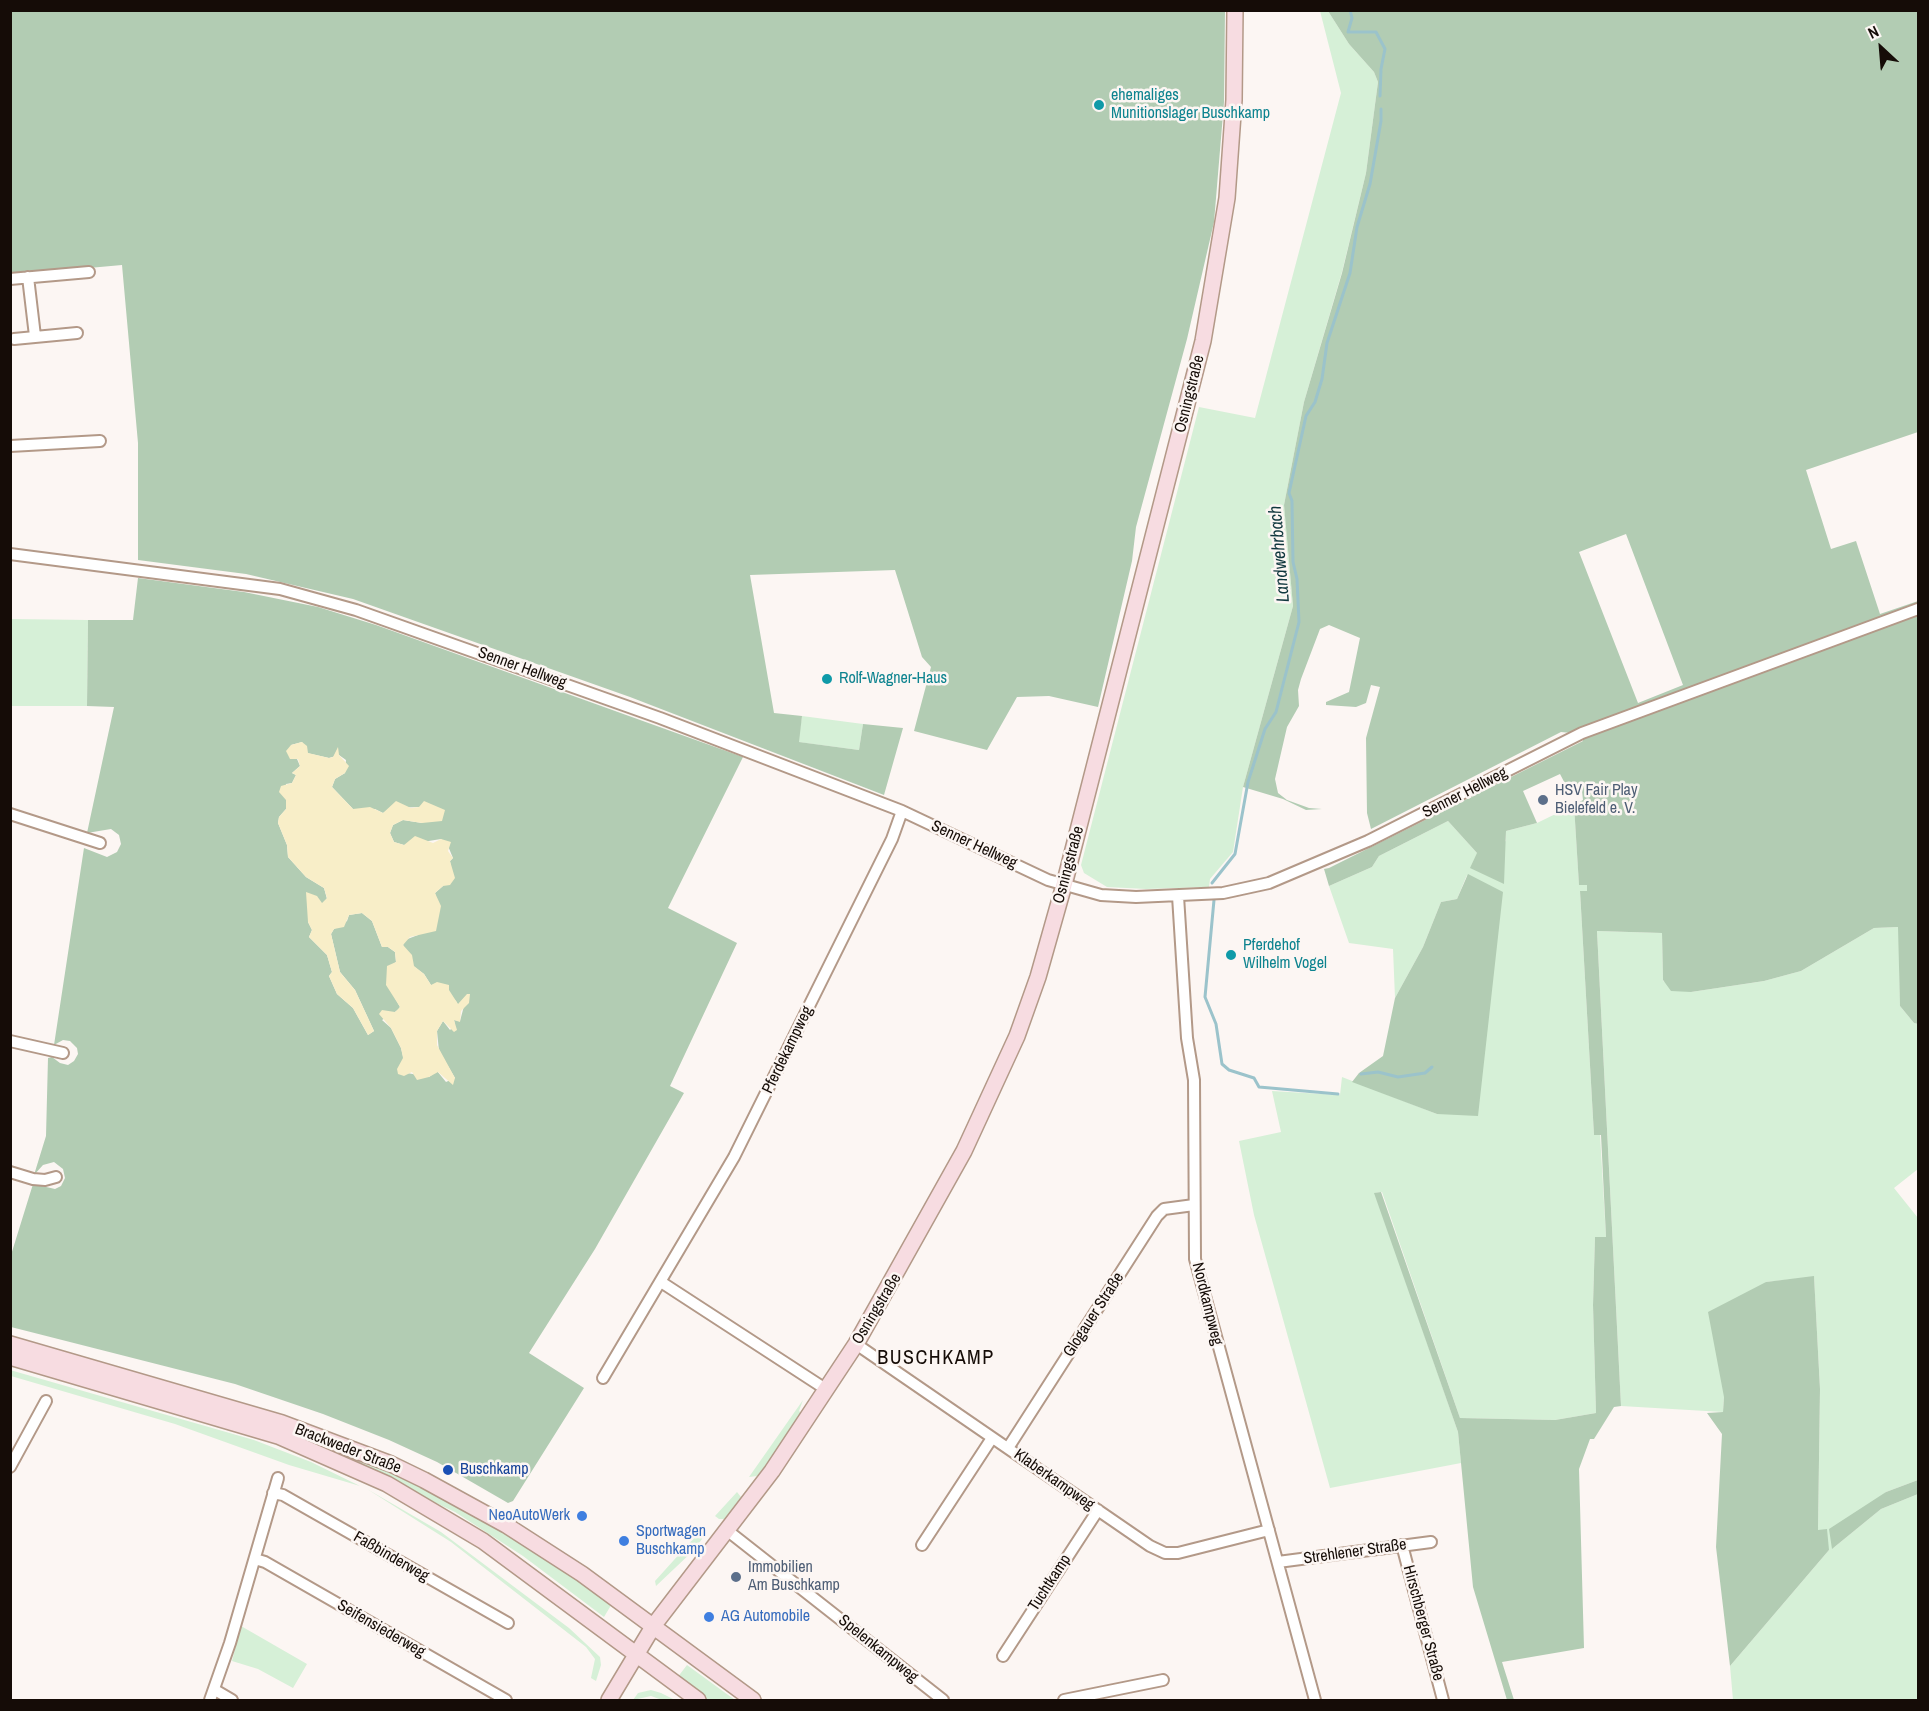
<!DOCTYPE html>
<meta charset="utf-8">
<style>
body{margin:0}
#map{position:relative;width:1929px;height:1711px;overflow:hidden;background:#fcf6f3;font-family:"Archivo Narrow",sans-serif}
canvas{display:block}
.frame{position:absolute;inset:0;border:12px solid #150c07;pointer-events:none}
.north{position:absolute;left:1851px;top:18px;width:60px;height:60px;-webkit-text-stroke:4px #fcf6f3;paint-order:stroke;rotate:334deg;font-size:16px;font-weight:700;line-height:24px;text-align:center;color:#150c07}
.north::after{content:'';display:block;margin:auto;width:21px;height:27px;background:#150c07;clip-path:polygon(50% 0,100% 100%,50% 72%,0 100%)}
</style>
<div id="map">
<canvas width="1929" height="1711"></canvas>
<div class="frame"></div>
<div class="north">N</div>
</div>
<script>
const ctx = document.querySelector('canvas').getContext('2d');
ctx.lineJoin = 'round';
function paint(path, color) {
  ctx.fillStyle = color;
  ctx.fill(path, 'evenodd');
}
function poly(rows) {
  const path = new Path2D();
  for (const r of rows) {
    path.moveTo(r[0], r[1]);
    for (let i = 2; i < r.length; i += 2) path.lineTo(r[i], r[i + 1]);
  }
  return path;
}
function strokePath(path, color, width, dash) {
  ctx.strokeStyle = color;
  ctx.lineWidth = width;
  ctx.lineCap = dash ? 'butt' : 'round';
  ctx.setLineDash(dash || []);
  ctx.stroke(path);
}
function write(font, color, halo, rows, align = 'center') {
  ctx.font = font + ' "Archivo Narrow",sans-serif';
  ctx.lineWidth = 5;
  ctx.setLineDash([]);
  ctx.textBaseline = 'middle';
  ctx.strokeStyle = halo;
  ctx.fillStyle = color;
  for (const [text, x, y, turn = 0] of rows) {
    ctx.save();
    ctx.translate(x, y);
    ctx.rotate((+turn || 0) * Math.PI / 180);
    ctx.textAlign = isNaN(turn) ? turn : align;
    if (halo) ctx.strokeText(text, 0, 0);
    ctx.fillText(text, 0, 0);
    ctx.restore();
  }
}
const green = poly([
 [1320,11,1328,11,1349,44,1374,72,1378,82,1366,173,1342,272,1304,402,1284,505,1293,606,1243,787,1233,852,1210,879,1209,887,1146,889,1107,887,1084,873,1081,865,1199,407,1255,418,1341,93],
 [11,619,88,620,87,706,11,706],
 [802,716,863,724,859,750,798,742],
 [1574,805,1579,884,1587,884,1588,891,1580,891,1594,1135,1600,1134,1606,1237,1595,1237,1593,1305,1596,1413,1555,1420,1460,1418,1382,1192,1375,1193,1458,1432,1461,1463,1330,1488,1254,1215,1239,1141,1281,1132,1272,1091,1340,1095,1342,1077,1437,1114,1467,875,1457,899,1441,902,1423,947,1395,998,1393,949,1349,943,1329,886,1372,867,1379,856,1448,821,1477,853,1506,841,1506,831,1537,823],
 [1899,927,1900,1006,1914,1023,1918,1024,1918,1169,1894,1188,1918,1218,1918,1480,1886,1492,1832,1549,1881,1509,1918,1494,1918,1700,1733,1700,1730,1666,1829,1550,1818,1531,1820,1389,1814,1277,1766,1282,1724,1397,1723,1412,1621,1406,1597,931,1662,933,1663,981,1691,992,1764,981,1801,971,1874,928],
 [10,1370,254,1440,311,1462,360,1486,289,1465,175,1424,11,1376],
 [803,1400,799,1411,802,1414,775,1453,757,1476,749,1477],
 [304,1438,374,1464,437,1493,538,1553,613,1602,604,1617,523,1556,455,1512,303,1440],
 [367,1489,441,1532,569,1628,600,1657,601,1665,596,1681,591,1678,595,1659,586,1647,451,1542],
 [737,1492,741,1497,724,1519,719,1519,715,1516],
 [702,1529,704,1531,702,1539,694,1550,656,1586,655,1581],
 [241,1626,307,1664,293,1688,258,1669,232,1661],
 [687,1665,735,1700,708,1700,677,1678],
 [651,1690,661,1693,675,1700,662,1700,651,1696,633,1700,638,1693]
]);
const forest = poly([
 [11,11,1225,11,1224,102,1214,222,1187,339,1136,527,1132,561,1098,707,1049,696,1017,697,987,750,914,731,931,667,922,657,895,570,750,575,774,713,802,716,799,742,859,750,863,724,903,728,884,795,630,697,353,599,246,574,138,560,138,443,122,265,11,275],
 [1328,11,1918,11,1918,432,1806,470,1831,549,1856,541,1880,614,1918,601,1918,1024,1914,1023,1900,1006,1898,927,1874,928,1801,971,1764,981,1691,992,1671,991,1663,980,1662,933,1597,931,1621,1406,1614,1407,1594,1439,1590,1439,1579,1469,1584,1648,1502,1662,1514,1700,1507,1700,1473,1587,1458,1432,1374,1193,1381,1192,1460,1418,1555,1420,1596,1413,1593,1305,1595,1237,1606,1237,1601,1135,1594,1135,1580,891,1587,891,1587,885,1579,885,1574,805,1583,800,1582,791,1571,795,1560,774,1523,791,1537,823,1506,831,1504,884,1470,868,1477,853,1448,821,1379,856,1372,867,1329,886,1324,869,1329,868,1583,741,1582,734,1561,732,1371,829,1367,813,1366,738,1380,687,1371,685,1366,703,1356,707,1326,705,1326,702,1349,692,1360,638,1329,625,1320,629,1301,679,1298,690,1299,706,1287,727,1275,779,1278,793,1287,800,1309,808,1322,809,1306,810,1283,799,1243,787,1293,606,1284,505,1304,402,1342,273,1366,173,1378,82,1374,72,1349,44],
 [1626,534,1683,685,1638,703,1579,552],
 [138,578,244,592,318,607,376,625,743,757,668,908,737,943,670,1086,684,1093,595,1249,529,1353,584,1388,513,1501,508,1503,437,1462,389,1440,323,1414,235,1384,11,1327,11,1255,33,1184,55,1189,61,1186,65,1178,63,1169,54,1162,43,1165,34,1175,46,1136,48,1058,52,1057,60,1063,68,1065,74,1061,78,1054,77,1048,70,1041,63,1040,54,1045,84,848,107,857,117,852,121,844,119,835,111,829,87,833,114,707,87,706,88,620,133,620],
 [302,742,307,753,329,758,339,755,346,760,345,773,335,779,332,787,353,809,375,809,383,813,391,808,419,807,422,823,403,820,393,825,390,833,394,842,404,845,441,839,448,846,453,858,450,861,451,870,443,886,435,893,436,898,418,935,405,940,403,945,413,966,424,974,431,985,456,1001,458,1005,467,995,460,1021,454,1020,455,1025,450,1030,443,1021,437,1031,439,1051,455,1078,446,1082,437,1071,429,1077,407,1073,401,1048,391,1028,382,1020,398,1010,400,1007,395,998,392,965,396,962,395,952,388,947,382,947,372,921,362,913,349,915,347,921,334,929,331,934,340,972,355,990,374,1031,368,1035,353,1008,337,994,329,976,332,972,327,955,309,937,312,930,308,922,308,906,322,904,327,899,324,888,306,877,288,857,287,845,278,823,279,817,286,809,286,784,292,783,296,775,292,773,300,766,291,745],
 [1468,874,1503,892,1478,1116,1437,1114,1352,1082,1359,1073,1383,1056,1395,998,1423,947,1441,902,1457,899],
 [1814,1276,1820,1389,1818,1530,1827,1529,1829,1550,1730,1666,1716,1547,1722,1434,1707,1413,1723,1412,1724,1397,1708,1312,1766,1282],
 [1918,1480,1918,1494,1881,1509,1832,1549,1829,1529,1886,1492]
]);
const sand = poly([
 [302,742,307,746,308,753,329,758,333,757,338,747,339,755,349,766,345,773,335,779,332,787,353,809,370,807,383,813,396,801,411,808,419,807,424,801,445,810,442,821,422,823,403,820,393,825,390,833,394,842,404,845,415,836,433,843,441,839,451,842,448,851,453,858,450,861,455,878,450,885,443,886,435,893,441,906,436,931,410,937,403,945,412,955,414,966,424,974,431,985,437,982,449,985,449,990,458,1004,467,994,470,994,469,1003,461,1011,460,1022,454,1020,457,1030,454,1032,443,1021,437,1031,437,1045,455,1078,453,1085,438,1072,429,1077,417,1080,412,1072,404,1076,398,1074,397,1069,403,1058,401,1048,391,1028,379,1014,382,1010,395,1012,400,1007,386,985,387,966,396,962,395,952,388,947,382,947,372,921,362,913,349,915,344,927,334,929,331,934,340,972,355,990,374,1031,368,1035,353,1008,337,994,329,976,332,972,327,955,309,937,312,930,308,922,306,892,317,896,322,903,327,898,324,888,306,877,288,857,287,845,278,823,279,817,286,809,286,800,279,792,281,786,292,783,296,775,292,773,300,766,298,759,290,759,286,751,291,745]
]);
const stream = poly([
 [1350,10,1352,18,1348,32,1376,32,1385,49,1381,69,1380,96],
 [1212,883,1235,854,1248,782,1265,729,1276,712,1299,622,1297,579,1293,562,1292,501,1289,493,1306,416,1315,402,1322,379,1327,343,1350,273,1357,227,1370,184,1381,121,1381,109],
 [1214,900,1205,997,1216,1024,1222,1064,1229,1070,1254,1078,1259,1087,1338,1094],
 [1361,1074,1378,1072,1398,1077,1425,1073,1432,1067]
]);
const street = poly([
 [28,277,35,336],
 [10,279,89,272],
 [14,339,77,333],
 [10,446,100,441],
 [10,554,280,589,356,610,660,718,902,811,1048,880,1101,895,1136,897,1223,893,1269,883,1368,841,1582,733,1918,609],
 [10,814,100,843],
 [1178,896,1187,1038,1194,1080,1195,1259,1315,1700],
 [10,1041,63,1053],
 [10,1172,33,1179,45,1180,56,1177],
 [661,1282,827,1390],
 [856,1344,1150,1546,1165,1553,1178,1553,1269,1530],
 [603,1378,734,1157,892,839,902,811],
 [1008,1448,1157,1216,1164,1209,1194,1205],
 [10,1467,46,1401],
 [273,1493,283,1495,508,1623],
 [728,1531,943,1700],
 [922,1545,992,1438],
 [1402,1545,1443,1700],
 [255,1559,265,1562,506,1700],
 [1278,1562,1431,1542],
 [1003,1656,1098,1510],
 [215,1690,232,1700],
 [210,1700,230,1643,278,1478],
 [1064,1700,1163,1680]
]);
const secondary = poly([
 [10,1344,282,1423,391,1464,424,1480,506,1525,582,1574,753,1700],
 [10,1357,278,1436,387,1484,483,1541,698,1700],
 [609,1700,654,1625,772,1471,856,1344,964,1151,1017,1036,1038,977,1064,885,1203,341,1227,198,1234,100,1235,10]
]);
const markers = [
 [1099,105,6,"#0f9aa8"],
 [827,679,6,"#0f9aa8"],
 [1543,800,6,"#5c6f8a"],
 [1231,955,6,"#0f9aa8"],
 [448,1470,6,"#1a4fb4"],
 [582,1516,6,"#3f7fe0"],
 [624,1541,6,"#3f7fe0"],
 [736,1577,6,"#5c6f8a"],
 [709,1617,6,"#3f7fe0"]
];
const cultureNames = [
 ["ehemaliges",1111,96],
 ["Munitionslager Buschkamp",1111,114],
 ["Rolf-Wagner-Haus",839,679],
 ["Pferdehof",1243,946],
 ["Wilhelm Vogel",1243,964]
];
const streetNames = [
 ["Osningstraße",1190,394,-76],
 ["Senner Hellweg",522,668,20],
 ["Senner Hellweg",1465,793,-27],
 ["Senner Hellweg",974,845,25],
 ["Osningstraße",1069,865,-75],
 ["Pferdekampweg",788,1050,-64],
 ["Nordkampweg",1207,1304,76],
 ["Osningstraße",877,1309,-59],
 ["Glogauer Straße",1094,1315,-57],
 ["Brackweder Straße",348,1449,21],
 ["Klaberkampweg",1054,1480,35],
 ["Strehlener Straße",1355,1552,-8],
 ["Faßbinderweg",391,1557,30],
 ["Tuchtkamp",1050,1583,-57],
 ["Hirschberger Straße",1423,1623,75],
 ["Seifensiederweg",381,1629,30],
 ["Spelenkampweg",878,1649,39]
];
const serviceNames = [
 ["HSV Fair Play",1555,791],
 ["Bielefeld e. V.",1555,809],
 ["Immobilien",748,1568],
 ["Am Buschkamp",748,1586]
];
const transitNames = [
 ["Buschkamp",460,1470]
];
const shopNames = [
 ["NeoAutoWerk",570,1516,"right"],
 ["Sportwagen",636,1532],
 ["Buschkamp",636,1550],
 ["AG Automobile",721,1617]
];
const waterNames = [
 ["Landwehrbach",1280,554,-95]
];
const quarterNames = [
 ["BUSCHKAMP",936,1359]
];
paint(green, '#d6f0d7');
paint(forest, '#b2ccb3');
paint(sand, '#f8eec8');
strokePath(stream, '#9bc3cb', 3);
strokePath(street, '#b39988', 14);
strokePath(secondary, '#b39988', 18);
strokePath(street, '#fff', 10);
strokePath(secondary, '#f7dce1', 15);
for (const [x, y, r, color] of markers) {
  const dot = new Path2D();
  dot.arc(x, y, r, 0, 2 * Math.PI);
  ctx.fillStyle = color;
  ctx.fill(dot);
  strokePath(dot, '#fcf6f3', 2);
}
write('16px', '#0d838f', '#fcf6f3', cultureNames, 'left');
write('16px', '#150c07', '#fcf6f3', streetNames);
write('16px', '#4e5e75', '#fcf6f3', serviceNames, 'left');
write('16px', '#164399', '#fcf6f3', transitNames, 'left');
write('16px', '#366cbe', '#fcf6f3', shopNames, 'left');
write('italic 18px', '#10373e', '#fcf6f3', waterNames);
ctx.letterSpacing = '1.5px';
write('20px', '#150c07', '#fcf6f3', quarterNames);
ctx.letterSpacing = '0px';
</script>
